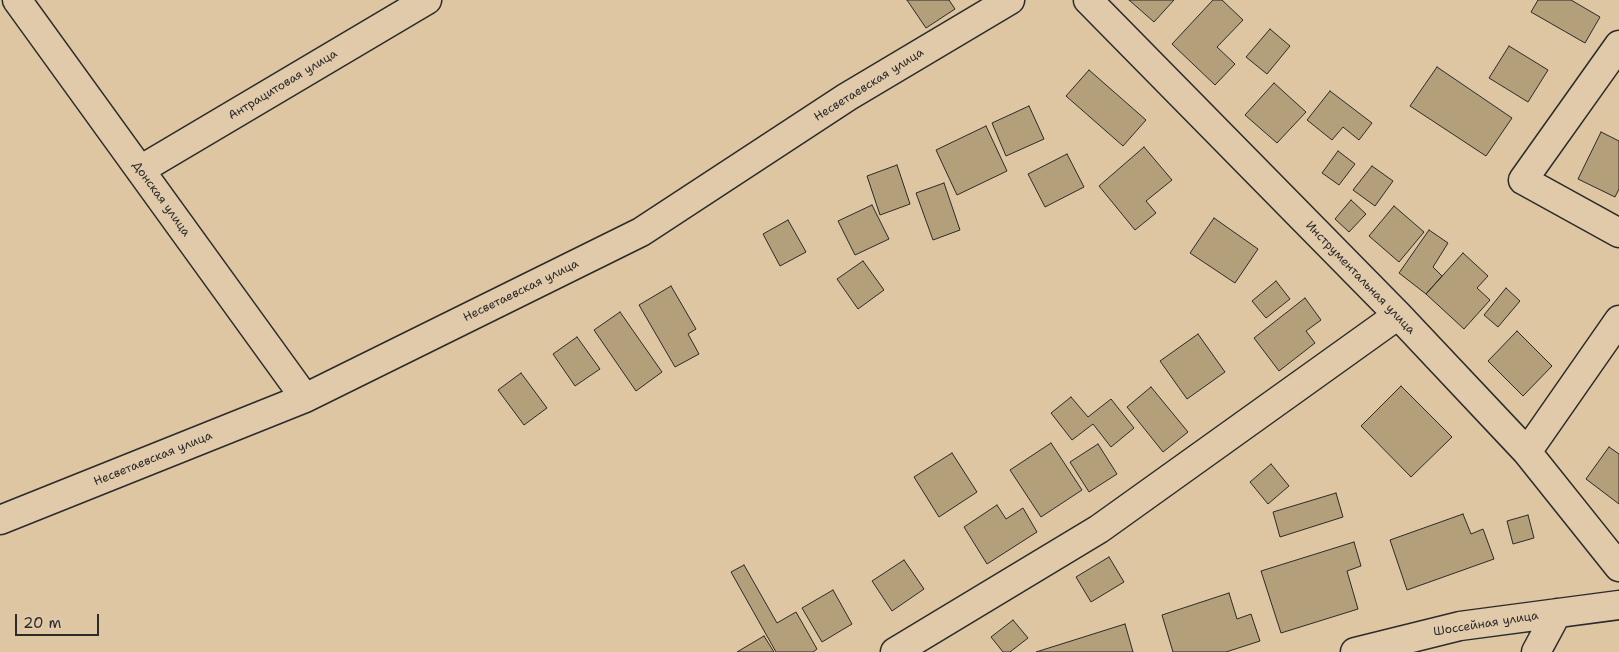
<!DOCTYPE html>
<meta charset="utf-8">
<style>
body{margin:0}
#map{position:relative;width:1619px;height:652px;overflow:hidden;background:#ddc6a1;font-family:"Shantell Sans",sans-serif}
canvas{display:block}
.scale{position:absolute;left:15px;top:614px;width:84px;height:22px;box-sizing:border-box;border:2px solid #2b2b2b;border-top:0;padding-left:6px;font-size:15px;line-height:18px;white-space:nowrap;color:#2b2b2b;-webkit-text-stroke:4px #e1caaa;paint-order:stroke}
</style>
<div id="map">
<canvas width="1619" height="652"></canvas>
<div class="scale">20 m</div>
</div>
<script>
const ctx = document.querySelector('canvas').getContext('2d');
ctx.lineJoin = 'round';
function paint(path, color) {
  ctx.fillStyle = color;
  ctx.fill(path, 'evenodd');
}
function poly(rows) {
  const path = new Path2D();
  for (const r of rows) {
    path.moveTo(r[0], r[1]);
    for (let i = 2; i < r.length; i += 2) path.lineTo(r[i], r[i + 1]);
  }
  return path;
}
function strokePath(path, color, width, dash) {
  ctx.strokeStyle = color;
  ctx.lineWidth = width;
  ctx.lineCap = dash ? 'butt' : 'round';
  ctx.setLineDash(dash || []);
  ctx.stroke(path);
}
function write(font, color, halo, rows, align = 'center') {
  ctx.font = font + ' "Shantell Sans",sans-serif';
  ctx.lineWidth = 4;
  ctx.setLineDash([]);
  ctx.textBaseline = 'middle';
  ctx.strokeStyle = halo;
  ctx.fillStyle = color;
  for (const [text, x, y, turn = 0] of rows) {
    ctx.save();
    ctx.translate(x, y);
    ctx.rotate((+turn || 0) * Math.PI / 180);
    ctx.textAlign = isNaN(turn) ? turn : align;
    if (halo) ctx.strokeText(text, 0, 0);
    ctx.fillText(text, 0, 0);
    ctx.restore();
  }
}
const building = poly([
 [907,0,949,0,955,9,926,28,907,0],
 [1129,0,1174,0,1154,22,1129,0],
 [1213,0,1222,0,1243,20,1217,47,1235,64,1215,85,1172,44,1213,0],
 [1538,0,1571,0,1600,17,1585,43,1531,12,1538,0],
 [1270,29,1290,46,1267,74,1246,57,1270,29],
 [1509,46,1548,70,1528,102,1489,78,1509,46],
 [1437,67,1512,118,1486,156,1410,106,1437,67],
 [1089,70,1146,120,1123,146,1066,96,1089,70],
 [1274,83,1306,112,1277,143,1245,115,1274,83],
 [1330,91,1372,123,1359,140,1343,127,1332,140,1307,120,1330,91],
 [1029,106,1044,139,1006,156,992,123,1029,106],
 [986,126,1007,171,957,195,936,150,986,126],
 [1601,132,1619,141,1619,189,1615,197,1578,179,1601,132],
 [1144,147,1172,180,1146,201,1156,213,1135,230,1099,186,1144,147],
 [1338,151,1355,164,1339,185,1322,173,1338,151],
 [1067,154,1084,187,1045,207,1028,174,1067,154],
 [897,165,910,204,880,215,867,176,897,165],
 [1372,166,1393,181,1375,206,1353,190,1372,166],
 [944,183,960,230,933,240,916,193,944,183],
 [1351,200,1366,214,1349,232,1335,219,1351,200],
 [872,205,889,239,855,255,838,221,872,205],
 [1394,206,1424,232,1399,262,1369,236,1394,206],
 [1214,218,1258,249,1235,283,1190,253,1214,218],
 [788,220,806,252,780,266,763,234,788,220],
 [1429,230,1448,243,1433,267,1442,276,1426,294,1399,273,1429,230],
 [1463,253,1488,276,1477,288,1490,300,1464,329,1426,294,1463,253],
 [863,261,884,290,858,309,837,279,863,261],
 [1276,281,1290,299,1266,318,1252,301,1276,281],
 [671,286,696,329,688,334,699,354,675,367,639,305,671,286],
 [1506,288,1520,301,1498,327,1484,315,1506,288],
 [1305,298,1321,320,1306,331,1315,343,1279,371,1254,338,1305,298],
 [620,312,662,372,636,391,594,330,620,312],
 [1517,331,1552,366,1523,396,1488,361,1517,331],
 [1198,334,1225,372,1187,399,1160,361,1198,334],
 [577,337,600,369,575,386,553,354,577,337],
 [521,373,547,408,524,425,498,390,521,373],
 [1401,386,1452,437,1411,477,1361,426,1401,386],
 [1151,387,1188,432,1163,452,1127,407,1151,387],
 [1071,397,1088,417,1111,399,1134,428,1111,447,1093,424,1072,440,1051,413,1071,397],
 [1051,443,1082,490,1041,517,1010,470,1051,443],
 [1098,444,1117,474,1089,492,1070,462,1098,444],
 [1609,447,1619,454,1619,504,1586,479,1609,447],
 [952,453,977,492,939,517,914,477,952,453],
 [1271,464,1289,486,1268,504,1250,482,1271,464],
 [1336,493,1343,517,1280,537,1273,512,1336,493],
 [997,505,1006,519,1023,508,1037,532,987,564,964,527,997,505],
 [1463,514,1471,534,1483,529,1494,559,1407,590,1390,540,1463,514],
 [1528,515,1534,538,1513,544,1507,521,1528,515],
 [1354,542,1361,566,1347,571,1358,609,1281,633,1261,571,1354,542],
 [1109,557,1124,582,1091,602,1076,577,1109,557],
 [904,560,924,589,892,611,872,581,904,560],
 [744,565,777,623,796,612,817,649,813,652,776,652,731,572,744,565],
 [833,590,852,624,822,642,802,608,833,590],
 [1229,593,1237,619,1251,614,1260,641,1226,652,1173,652,1162,615,1229,593],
 [1013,620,1028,638,1010,652,1003,652,991,637,1013,620],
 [1125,624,1133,652,1036,652,1125,624],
 [764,636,774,652,737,652,764,636]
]);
const minor = poly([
 [17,0,305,398],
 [1088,0,1398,315,1527,452,1619,567],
 [1619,45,1523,180,1619,233],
 [140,170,427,0],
 [1527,452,1619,320],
 [0,520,305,398,641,232,847,97,1010,0],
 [895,652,1099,529,1398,315],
 [1355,652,1460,626,1619,605],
 [1536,652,1557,613]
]);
const streetNames = [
 ["Антрацитовая улица",283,85,-31],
 ["Несветаевская улица",869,85,-32],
 ["Донская улица",161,199,54],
 ["Инструментальная улица",1360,278,46],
 ["Несветаевская улица",521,291,-26],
 ["Несветаевская улица",153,459,-22],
 ["Шоссейная улица",1486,624,-9]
];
paint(building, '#b39f79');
strokePath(building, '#2b2b2b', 1);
strokePath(minor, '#2b2b2b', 31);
strokePath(minor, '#e1caaa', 28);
write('12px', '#2b2b2b', '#e1caaa', streetNames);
</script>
